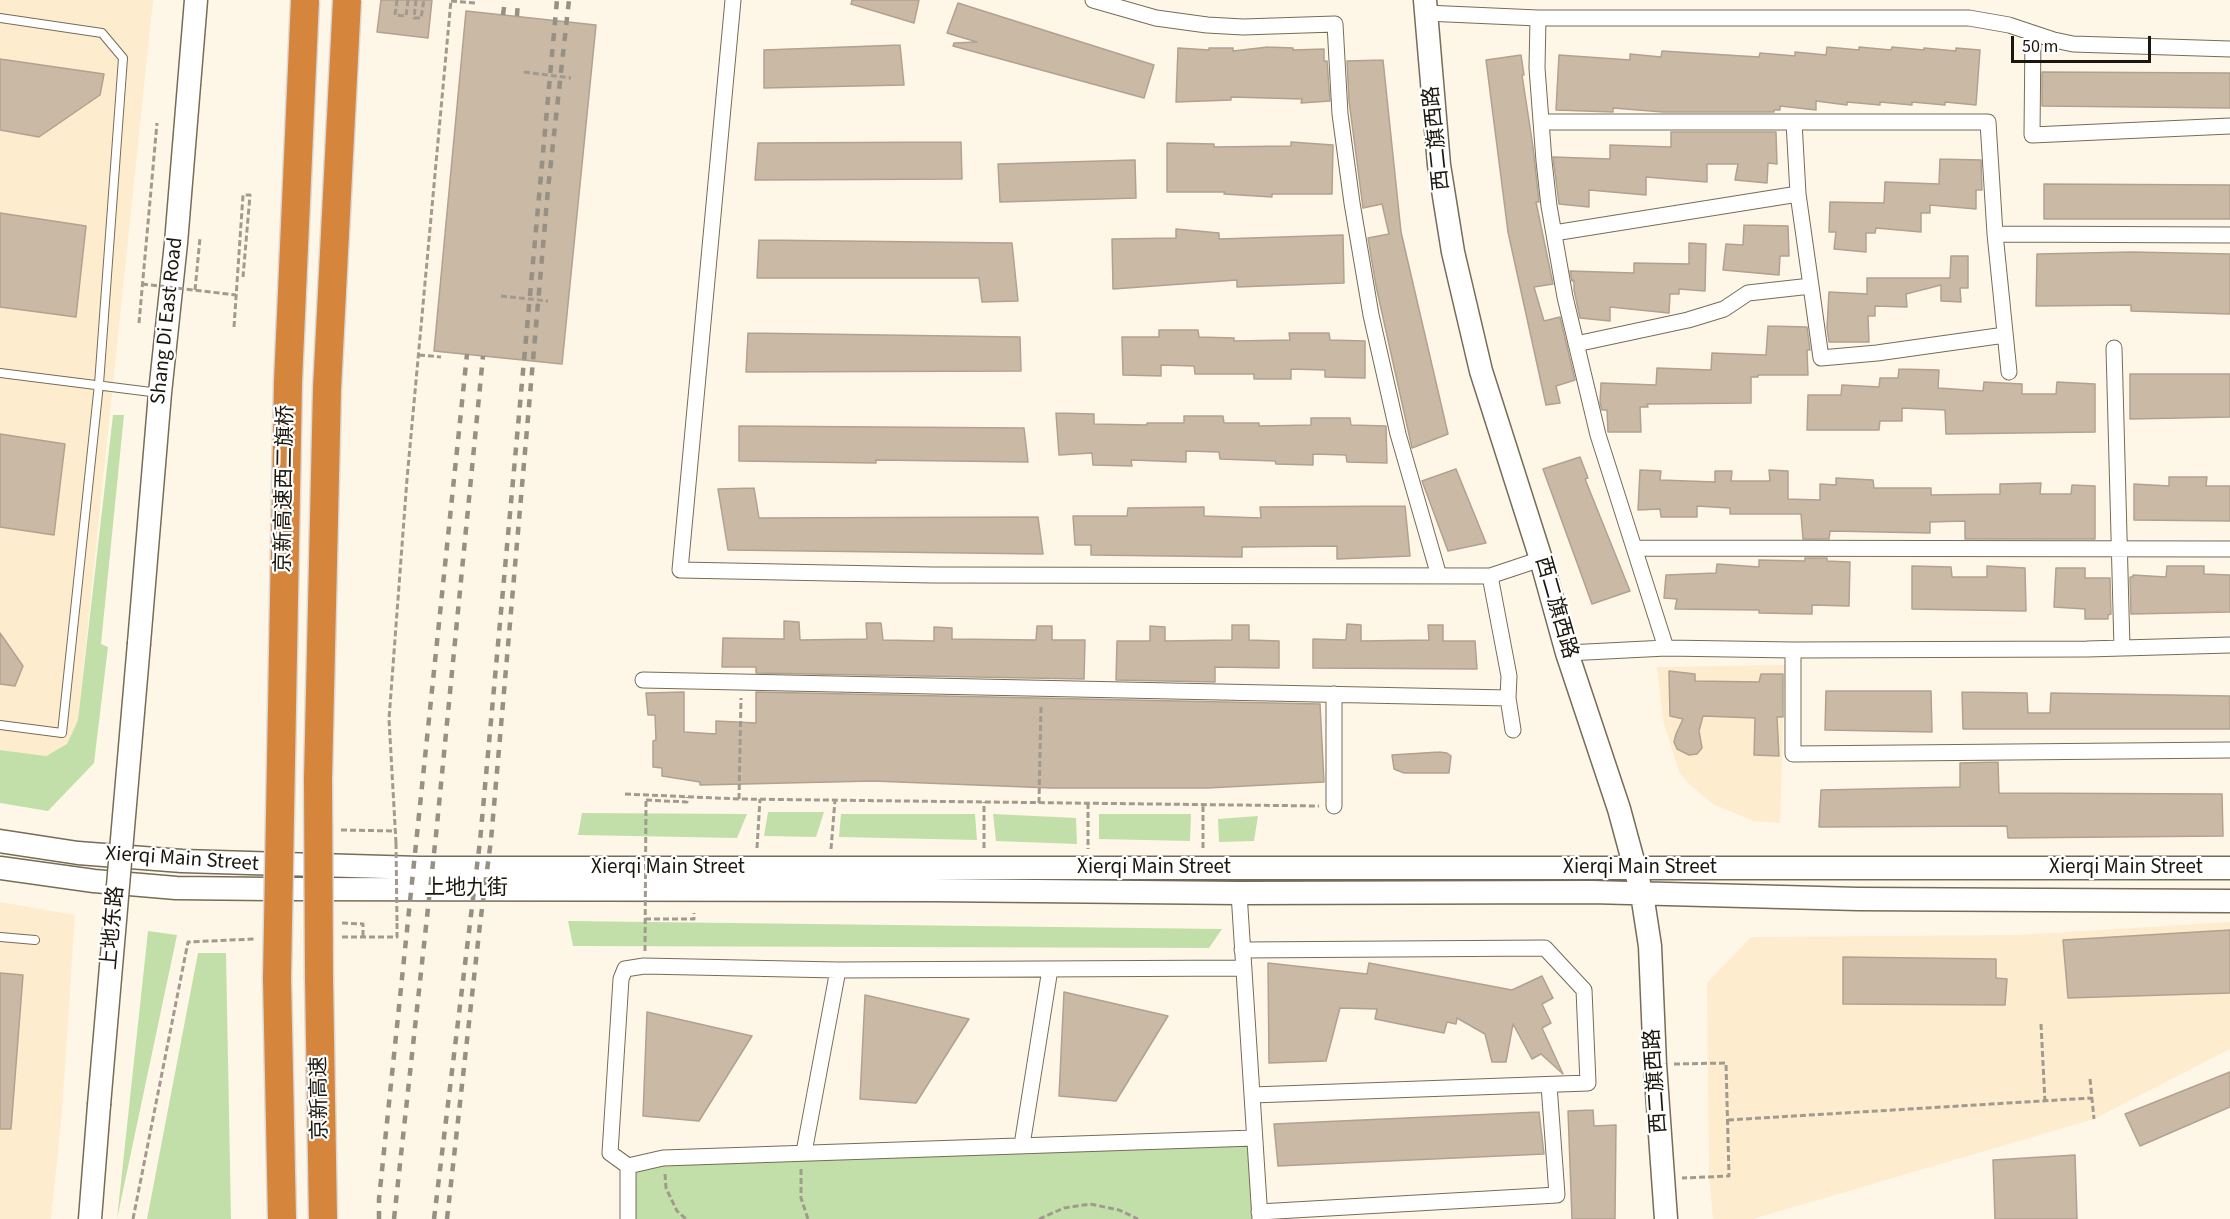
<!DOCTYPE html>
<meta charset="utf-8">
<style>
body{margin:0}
#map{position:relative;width:2230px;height:1219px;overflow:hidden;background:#fef7e8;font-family:"Source Sans 3",sans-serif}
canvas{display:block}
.scale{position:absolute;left:2011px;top:36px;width:140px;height:27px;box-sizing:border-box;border:3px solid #1b170e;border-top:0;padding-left:8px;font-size:18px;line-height:21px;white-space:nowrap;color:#1b170e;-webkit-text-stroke:4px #fff;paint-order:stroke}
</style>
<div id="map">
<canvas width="2230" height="1219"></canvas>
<div class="scale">50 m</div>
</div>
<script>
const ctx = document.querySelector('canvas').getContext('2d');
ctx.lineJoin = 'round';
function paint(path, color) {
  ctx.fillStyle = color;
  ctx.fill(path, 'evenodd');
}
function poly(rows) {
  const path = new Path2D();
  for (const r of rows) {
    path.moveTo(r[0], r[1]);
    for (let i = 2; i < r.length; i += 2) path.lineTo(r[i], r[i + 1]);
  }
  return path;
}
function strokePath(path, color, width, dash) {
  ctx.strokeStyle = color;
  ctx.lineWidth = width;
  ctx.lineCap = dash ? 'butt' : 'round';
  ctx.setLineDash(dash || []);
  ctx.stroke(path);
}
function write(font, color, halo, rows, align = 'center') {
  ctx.font = font + ' "Source Sans 3","Noto Sans SC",sans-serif';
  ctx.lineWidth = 4.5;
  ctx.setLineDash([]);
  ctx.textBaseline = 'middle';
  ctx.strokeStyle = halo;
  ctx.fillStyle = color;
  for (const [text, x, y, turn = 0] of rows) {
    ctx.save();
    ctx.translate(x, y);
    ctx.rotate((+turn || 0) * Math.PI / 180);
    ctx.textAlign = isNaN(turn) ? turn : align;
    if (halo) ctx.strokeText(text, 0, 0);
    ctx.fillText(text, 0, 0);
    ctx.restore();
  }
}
const built = poly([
 [0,0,153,0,78,720,67,745,45,756,0,750],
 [1785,665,1780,823,1753,821,1713,804,1691,786,1679,772,1663,720,1657,667],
 [0,902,75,915,62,1112,51,1219,0,1219],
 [2230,922,2230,1049,2094,1119,1753,1219,1713,1219,1709,1177,1707,983,1751,937,2019,935]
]);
const green = poly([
 [113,415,124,415,101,644,108,647,94,763,48,811,0,803,0,750,46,756,67,744,78,720],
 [768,812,824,812,816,837,764,836],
 [582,813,747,814,737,838,578,835],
 [841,814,975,814,977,840,839,837],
 [993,814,1076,818,1077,844,996,841],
 [1099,814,1191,814,1190,841,1099,839],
 [1258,816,1254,841,1219,842,1218,819],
 [568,921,1222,929,1209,948,573,946],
 [148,931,177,935,117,1219],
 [198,953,226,953,231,1219,147,1219],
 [1254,1138,1260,1219,628,1219,628,1166]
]);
const building = poly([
 [381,0,432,0,428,38,377,32,381,0],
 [852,0,919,0,914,23,851,4,852,0],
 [958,3,1154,65,1144,98,953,46,954,43,977,42,947,33,958,3],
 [466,11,596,25,562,364,434,351,466,11],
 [900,45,904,85,764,88,764,50,900,45],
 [1268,47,1293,48,1293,50,1324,49,1324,61,1327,61,1330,101,1301,103,1302,99,1231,97,1231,100,1176,102,1178,48,1209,50,1209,48,1233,48,1233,51,1268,47],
 [1827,47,1859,50,1859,47,1891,50,1892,47,1924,50,1924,48,1956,51,1956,48,1980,50,1976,105,1945,102,1945,105,1912,102,1912,105,1880,102,1880,105,1847,102,1847,105,1816,101,1816,110,1780,106,1780,110,1774,110,1774,112,1663,112,1613,108,1613,112,1556,110,1559,55,1630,60,1630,54,1661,57,1662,51,1759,57,1760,53,1795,56,1795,52,1826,55,1827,47],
 [1521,55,1524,75,1522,75,1533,147,1539,202,1536,202,1553,284,1534,287,1544,321,1560,317,1575,380,1556,386,1560,403,1546,405,1508,232,1486,60,1521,55],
 [0,59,104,74,100,95,39,137,0,130,0,59],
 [1383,60,1401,232,1448,434,1412,448,1376,286,1368,238,1389,234,1382,204,1363,208,1349,101,1347,61,1383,60],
 [2042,72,2230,73,2230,108,2042,106,2042,72],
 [1671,132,1776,132,1777,164,1768,163,1767,183,1735,180,1738,164,1707,164,1707,182,1646,177,1646,195,1589,190,1589,207,1559,204,1553,157,1610,159,1610,145,1671,147,1671,132],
 [961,142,962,179,755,180,758,143,961,142],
 [1291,142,1333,145,1332,194,1272,194,1272,197,1224,194,1225,192,1167,192,1167,143,1214,144,1214,147,1291,146,1291,142],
 [1940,159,1981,160,1982,190,1976,190,1976,209,1930,205,1930,213,1921,213,1921,232,1876,228,1875,233,1866,233,1866,252,1834,249,1836,232,1829,232,1830,202,1884,203,1885,182,1939,184,1940,159],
 [1135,160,1136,198,1000,202,998,164,1135,160],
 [2044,184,2230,185,2230,219,2044,219,2044,184],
 [0,213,86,226,76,317,0,307,0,213],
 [1744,225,1788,226,1789,256,1780,256,1779,275,1723,270,1726,244,1743,245,1744,225],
 [1176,229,1219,233,1219,239,1343,235,1344,283,1237,287,1237,280,1113,289,1112,239,1176,238,1176,229],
 [759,240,1012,243,1018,301,982,302,979,278,757,278,759,240],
 [1689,243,1706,244,1705,291,1679,289,1679,294,1670,294,1669,313,1610,307,1610,321,1580,318,1574,290,1574,280,1572,281,1570,271,1634,273,1634,263,1689,264,1689,243],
 [2131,252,2230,254,2230,314,2131,311,2131,305,2036,306,2037,254,2131,252],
 [1951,256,1968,256,1968,288,1960,288,1961,302,1941,301,1941,285,1906,294,1907,307,1875,306,1875,316,1868,316,1869,342,1829,342,1827,328,1829,292,1867,294,1867,278,1950,278,1951,256],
 [1768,326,1807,327,1810,350,1807,350,1808,375,1758,375,1758,377,1751,377,1751,403,1647,404,1648,407,1640,407,1641,432,1608,432,1607,410,1602,410,1600,403,1601,383,1656,385,1657,368,1711,370,1712,353,1766,355,1768,326],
 [1159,330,1198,330,1199,337,1234,338,1234,341,1290,340,1289,333,1329,333,1330,340,1365,341,1365,378,1325,377,1325,370,1291,369,1291,379,1254,379,1254,374,1195,374,1194,366,1161,365,1161,376,1123,375,1122,337,1159,337,1159,330],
 [748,333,1020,337,1021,371,746,372,748,333],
 [1899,369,1939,370,1938,388,1983,391,1984,382,2022,384,2022,394,2056,394,2057,382,2095,384,2095,432,1946,434,1945,410,1902,408,1902,421,1880,421,1879,430,1807,430,1808,395,1841,395,1842,385,1879,387,1880,378,1898,378,1899,369],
 [2130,374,2230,374,2230,417,2130,419,2130,374],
 [1056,413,1094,414,1094,424,1147,425,1147,423,1184,423,1184,416,1223,416,1224,423,1259,423,1259,426,1311,425,1311,418,1350,418,1351,425,1386,426,1387,463,1347,462,1346,455,1313,454,1313,465,1276,464,1275,461,1220,459,1219,452,1186,451,1186,462,1131,460,1132,466,1093,465,1092,453,1059,455,1056,413],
 [739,426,1024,428,1028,462,876,460,876,463,739,461,739,426],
 [0,434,65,444,54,535,0,527,0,434],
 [1580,457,1588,478,1585,479,1630,591,1592,604,1543,469,1580,457],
 [1456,469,1486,543,1448,551,1422,481,1456,469],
 [1640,470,1661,471,1660,480,1715,482,1715,471,1732,471,1731,481,1770,481,1769,470,1788,471,1788,499,1820,500,1820,484,1836,485,1836,478,1873,480,1874,488,1931,488,1931,495,2000,494,2000,484,2041,483,2040,494,2071,494,2072,485,2095,486,2095,539,1965,539,1965,521,1930,522,1930,533,1830,531,1829,539,1803,539,1801,514,1730,514,1730,508,1697,506,1697,517,1661,517,1660,509,1638,510,1640,470],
 [2169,477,2207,477,2206,486,2230,486,2230,521,2134,520,2134,484,2169,486,2169,477],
 [754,488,759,518,1038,517,1043,554,728,550,718,489,754,488],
 [1405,506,1410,556,1337,559,1337,546,1242,547,1242,557,1091,555,1091,545,1075,545,1073,516,1127,516,1128,508,1204,507,1204,516,1261,518,1260,507,1405,506],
 [1805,558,1827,558,1827,561,1850,562,1849,606,1812,605,1812,614,1759,613,1759,610,1675,609,1677,599,1664,598,1666,575,1716,573,1717,564,1759,567,1759,560,1805,561,1805,558],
 [1912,566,1951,567,1952,577,1987,577,1987,566,2025,568,2026,611,1912,609,1912,566],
 [2167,566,2204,566,2204,574,2230,575,2230,612,2131,614,2130,577,2133,577,2133,575,2166,577,2167,566],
 [2056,568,2085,568,2085,578,2110,578,2111,614,2108,615,2108,619,2085,619,2085,609,2054,607,2056,568],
 [784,621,799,622,800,640,867,639,866,623,881,623,883,640,934,641,934,627,952,628,952,639,1036,640,1037,626,1052,626,1052,640,1085,640,1084,679,756,673,756,667,722,667,723,638,784,639,784,621],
 [1347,624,1361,625,1361,641,1429,640,1428,625,1443,625,1443,641,1475,641,1477,669,1313,668,1313,639,1346,640,1347,624],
 [1232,625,1249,625,1249,640,1279,641,1279,668,1215,667,1215,682,1116,680,1117,641,1150,641,1150,626,1165,627,1165,641,1232,640,1232,625],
 [0,633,23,666,15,686,0,684,0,633],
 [1669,671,1695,674,1695,681,1759,682,1761,674,1783,674,1783,717,1777,717,1779,756,1754,755,1755,718,1703,716,1699,731,1702,748,1697,754,1689,755,1677,749,1674,742,1676,734,1683,719,1670,716,1669,671],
 [1826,691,1931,691,1932,732,1825,730,1826,691],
 [684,692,684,732,716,734,716,721,756,723,756,692,1320,704,1324,782,1207,788,1052,788,873,781,700,785,700,782,662,776,662,768,653,767,653,741,656,740,655,715,648,715,646,693,684,692],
 [1962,692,2027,693,2028,713,2050,713,2051,693,2230,696,2230,729,1963,729,1962,692],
 [1439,752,1447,753,1451,756,1449,773,1404,773,1394,769,1392,755,1439,752],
 [1998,762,1999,793,2222,794,2223,836,2008,838,2007,826,1819,827,1821,790,1960,787,1960,763,1998,762],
 [2230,930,2230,993,2068,998,2063,940,2230,930],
 [1843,957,1996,959,1996,978,2007,979,2005,1005,1843,1004,1843,957],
 [1268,963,1367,974,1369,963,1512,990,1542,976,1553,998,1542,1004,1551,1023,1542,1028,1563,1074,1541,1054,1532,1059,1513,1024,1506,1062,1492,1062,1485,1034,1457,1018,1456,1024,1447,1022,1444,1033,1375,1019,1377,1009,1340,1008,1326,1061,1269,1063,1268,963],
 [0,973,23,975,11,1129,0,1129,0,973],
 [1064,992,1168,1016,1116,1101,1059,1096,1064,992],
 [865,995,969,1019,916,1103,860,1099,865,995],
 [647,1012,752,1036,699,1121,643,1116,647,1012],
 [2230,1072,2230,1107,2140,1146,2125,1114,2230,1072],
 [1593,1110,1594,1126,1616,1125,1615,1219,1572,1219,1568,1111,1593,1110],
 [1539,1112,1544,1154,1278,1166,1274,1124,1539,1112],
 [2075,1155,2077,1219,1995,1219,1993,1160,2075,1155]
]);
const path = poly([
 [397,0,395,15,406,16,408,0],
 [416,0,414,18,421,18,424,0],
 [451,1,476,3],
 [195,290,200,238],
 [139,323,157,123],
 [234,327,243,195,250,195,243,277],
 [419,355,441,357],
 [625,794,739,799,1319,806],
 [739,799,741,698],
 [646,800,687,802,687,797],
 [1039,803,1041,705],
 [1088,803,1088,849],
 [341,830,396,831],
 [396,843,389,719,407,479,451,0],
 [757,848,760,799],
 [984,848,984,802],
 [1203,848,1203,805],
 [831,849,835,800],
 [645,919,694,919,694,913],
 [342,923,363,924,363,937],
 [342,937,397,937,397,923],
 [2041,1024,2045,1102],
 [1674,1064,1726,1063,1729,1176,1682,1178],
 [2090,1079,2094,1119],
 [1728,1120,2091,1098],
 [801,1169,801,1198,808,1219],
 [665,1174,666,1188,677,1211,686,1219],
 [133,1219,188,942,254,939],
 [1039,1219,1064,1208,1090,1204,1119,1210,1138,1219]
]);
const lane = poly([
 [0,18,102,33,123,58,99,384,62,733,0,725],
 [0,373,159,393],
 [0,937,35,940]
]);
const street = poly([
 [733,0,680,570,932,575,1490,576,1541,559],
 [1093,0,1156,18,1207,25,1243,27,1335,24,1340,114,1352,203,1371,315,1398,434,1439,576],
 [1425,13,1538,18,1969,18,2009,25,2054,40,2073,44,2230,49],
 [1538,18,1537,68,1544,161,1549,206,1565,297,1598,435,1666,648],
 [2033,34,2032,135,2230,126],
 [1541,122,1988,122,1995,234,2009,372],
 [1794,122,1798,194,1811,286],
 [1554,233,1798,194],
 [1995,234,2230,235],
 [1576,344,1688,320,1724,309,1748,293,1811,286,1821,358,1877,353,2005,335],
 [2114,348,2122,648],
 [1635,548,2230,549],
 [1490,576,1509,676,1508,698,1513,730],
 [1793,650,1793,754,2230,750],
 [1567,653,1666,648,1793,650,2087,649,2230,645],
 [643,680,1508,698],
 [1334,694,1334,806],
 [1239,893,1260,1219],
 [1242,950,1545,948,1584,990,1588,1083,1252,1095],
 [1022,1145,1050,969],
 [804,1152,838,970],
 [628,1166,610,1153,621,979,625,969,644,966,838,970,1244,968],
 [1259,1212,1557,1195,1549,1085],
 [628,1219,628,1166,663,1158,1254,1138]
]);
const secondary = poly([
 [1425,0,1439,165,1453,252,1481,371,1541,559,1567,653,1619,809,1642,894,1650,946,1655,1064,1666,1219],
 [139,643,160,393,176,243,196,0],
 [0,841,78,853,182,861,419,868,2230,868],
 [0,868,94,881,176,888,270,889,933,890,1239,893,1591,892,1858,899,2230,901],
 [90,1219,99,1105]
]);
const highway = poly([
 [277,978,282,1219],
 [319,978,323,1219]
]);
const rail = poly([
 [503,15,505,0],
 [517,16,518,0],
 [379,1219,379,1199,467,354],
 [394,1219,436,835,483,356],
 [434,1219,480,841,557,0],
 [447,1219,480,924,491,840,548,189,569,0]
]);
const pathBridge = poly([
 [524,72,571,78],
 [142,284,236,295],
 [501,296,548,301],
 [396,843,397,923],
 [645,951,646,800]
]);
const secondaryBridge = poly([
 [99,1105,139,643]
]);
const highwayBridge = poly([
 [277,978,288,382,305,0],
 [319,978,318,779,327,389,347,0]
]);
const streetNames = [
 ["西二旗西路",1438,138,-96],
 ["Shang Di East Road",168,321,-84],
 ["京新高速西二旗桥",286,489,-89],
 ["西二旗西路",1555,608,74],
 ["Xierqi Main Street",182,860,4],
 ["Xierqi Main Street",668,868],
 ["Xierqi Main Street",1154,868],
 ["Xierqi Main Street",1640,868],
 ["Xierqi Main Street",2126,868],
 ["上地九街",466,889],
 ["上地东路",114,928,-85],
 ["西二旗西路",1657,1081,-94],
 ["京新高速",321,1098,-91]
];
paint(built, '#fdedce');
paint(green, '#c3dfa9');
paint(building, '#cab9a5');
strokePath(building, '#b2a18e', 1.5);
strokePath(lane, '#766c57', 10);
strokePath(street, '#766c57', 17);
strokePath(secondary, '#766c57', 25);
strokePath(highway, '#dbdad8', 31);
strokePath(path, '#a19b8f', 3, [6, 3]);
strokePath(lane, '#fff', 8);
strokePath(street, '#fff', 15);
strokePath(secondary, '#fff', 22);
strokePath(highway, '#d5853c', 28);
strokePath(rail, '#979185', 4.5, [8, 8]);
strokePath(secondaryBridge, '#766c57', 25, []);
strokePath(highwayBridge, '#dbdad8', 31, []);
strokePath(pathBridge, '#a19b8f', 3, [6, 3]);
strokePath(secondaryBridge, '#fff', 22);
strokePath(highwayBridge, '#d5853c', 28);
write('21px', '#1b170e', '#fff', streetNames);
</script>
